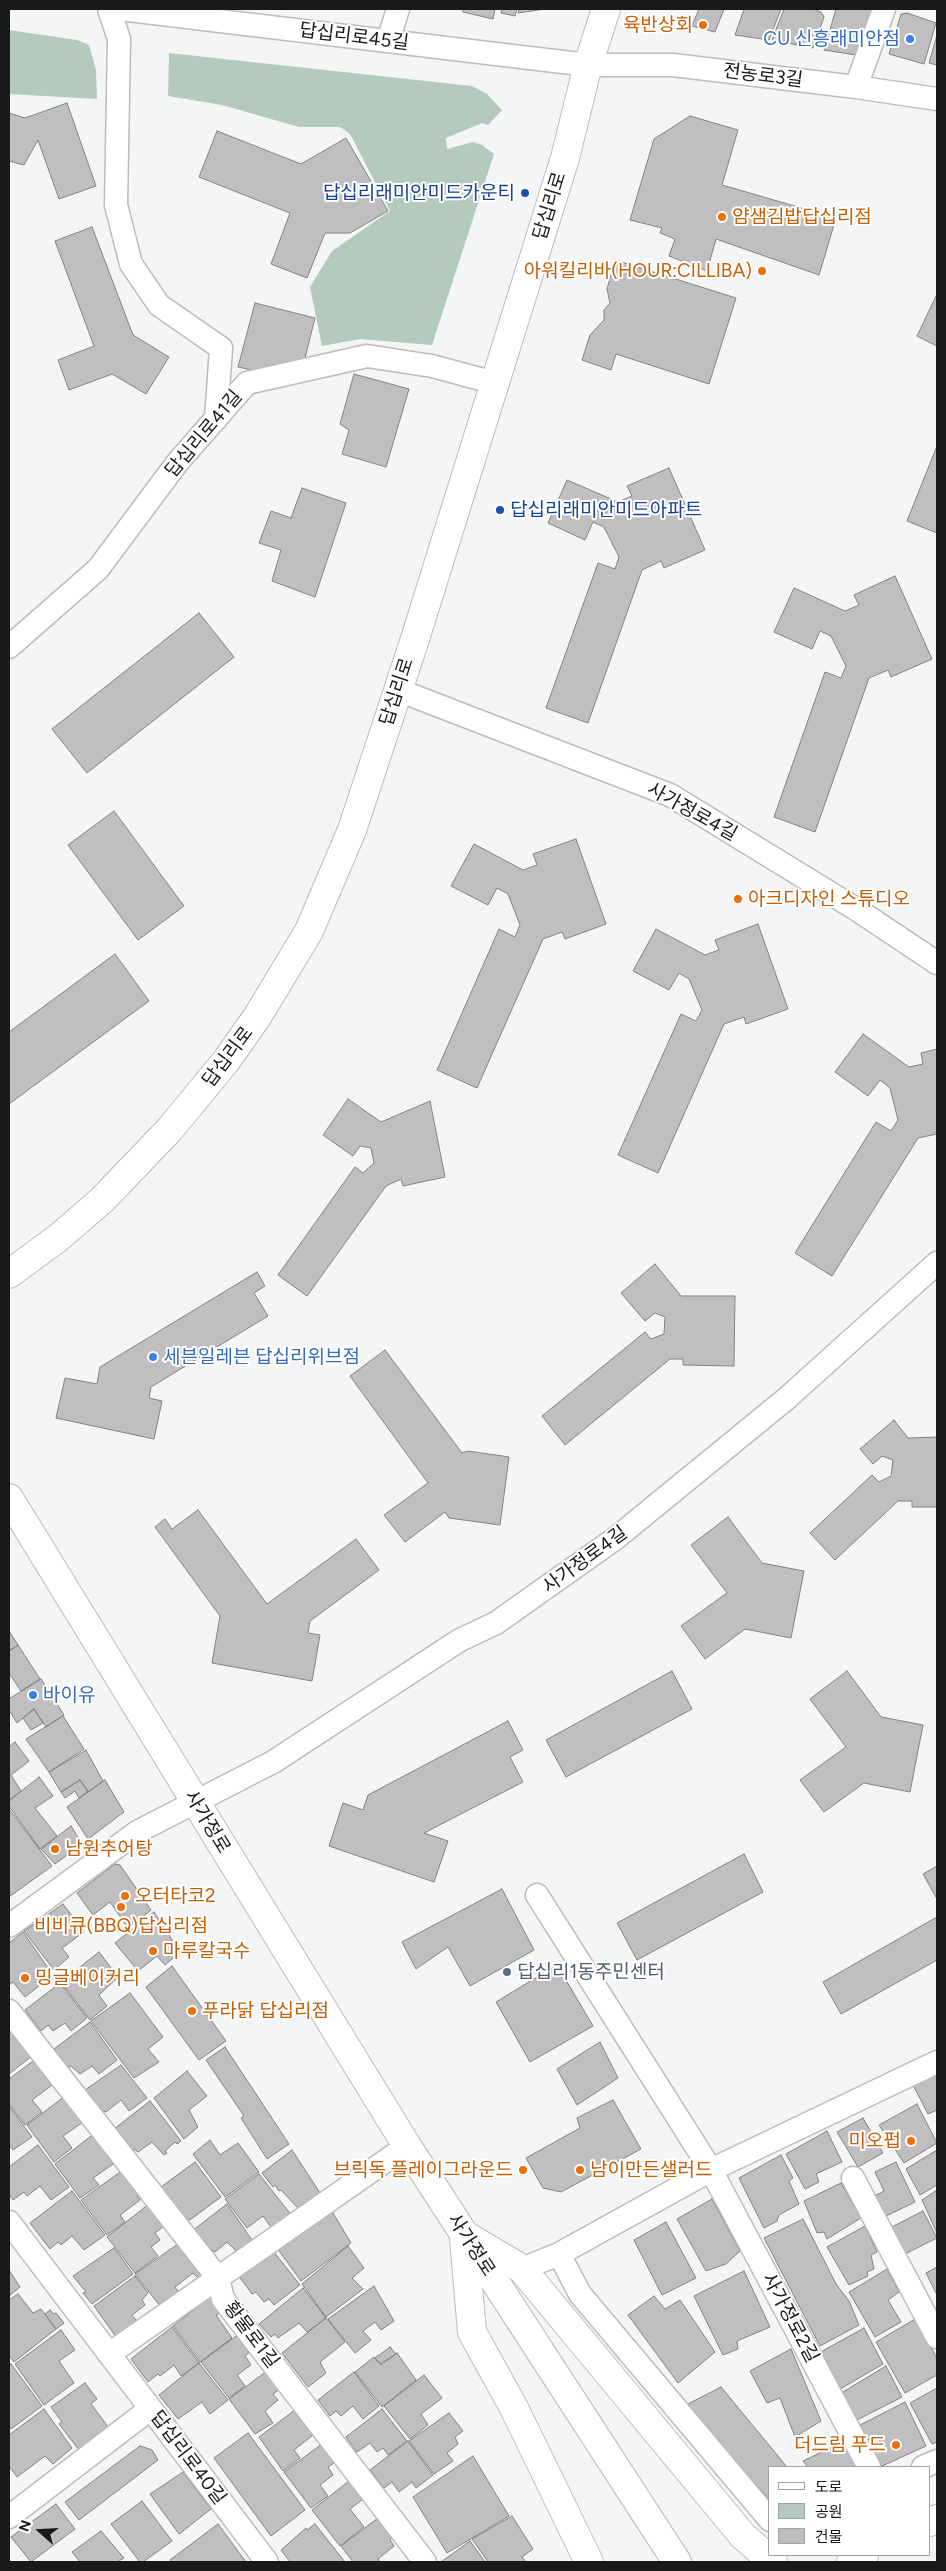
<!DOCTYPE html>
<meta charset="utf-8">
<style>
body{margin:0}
#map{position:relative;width:946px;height:2571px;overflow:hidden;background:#f3f5f6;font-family:Figtree,"Noto Sans KR",sans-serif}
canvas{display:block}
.frame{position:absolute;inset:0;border:10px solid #181919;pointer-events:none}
.legend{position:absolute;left:768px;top:2466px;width:162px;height:90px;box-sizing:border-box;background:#fff;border:1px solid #a3a3a3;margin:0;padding:6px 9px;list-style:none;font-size:15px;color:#181919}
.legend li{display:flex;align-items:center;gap:10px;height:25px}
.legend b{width:25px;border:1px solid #a3a3a3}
.north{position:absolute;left:15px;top:2506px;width:50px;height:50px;-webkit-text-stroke:4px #fff;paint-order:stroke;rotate:289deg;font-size:14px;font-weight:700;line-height:20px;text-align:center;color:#181919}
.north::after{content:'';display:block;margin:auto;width:18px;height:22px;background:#181919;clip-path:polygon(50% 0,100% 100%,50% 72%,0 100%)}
</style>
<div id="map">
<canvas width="946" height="2571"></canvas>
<div class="frame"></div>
<ul class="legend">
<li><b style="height:6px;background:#fff"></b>도로</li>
<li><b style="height:14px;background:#b4cabc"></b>공원</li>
<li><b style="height:14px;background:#c0bec0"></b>건물</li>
</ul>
<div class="north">N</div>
</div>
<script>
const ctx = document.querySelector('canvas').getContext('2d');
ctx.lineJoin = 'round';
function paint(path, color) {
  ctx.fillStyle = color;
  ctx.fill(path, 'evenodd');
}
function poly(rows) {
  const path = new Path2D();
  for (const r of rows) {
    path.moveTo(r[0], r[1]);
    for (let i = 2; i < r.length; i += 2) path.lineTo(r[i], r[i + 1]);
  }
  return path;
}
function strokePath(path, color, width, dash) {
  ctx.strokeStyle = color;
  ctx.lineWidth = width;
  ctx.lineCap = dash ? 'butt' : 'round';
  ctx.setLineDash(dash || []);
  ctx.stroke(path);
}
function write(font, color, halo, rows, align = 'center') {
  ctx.font = font + ' Figtree,"Noto Sans KR",sans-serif';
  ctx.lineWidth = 4;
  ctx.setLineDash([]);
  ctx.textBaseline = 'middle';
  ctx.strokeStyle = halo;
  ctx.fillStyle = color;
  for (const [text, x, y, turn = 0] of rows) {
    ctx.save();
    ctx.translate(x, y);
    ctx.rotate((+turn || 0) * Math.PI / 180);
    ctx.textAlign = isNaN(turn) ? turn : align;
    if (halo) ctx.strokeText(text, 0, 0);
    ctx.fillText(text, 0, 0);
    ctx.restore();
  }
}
const green = poly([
 [9,30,77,40,89,45,96,70,97,99,9,94],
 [169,53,472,86,487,94,502,110,488,125,482,123,446,138,447,149,473,142,482,145,494,154,432,345,360,339,322,346,310,287,332,251,390,211,350,134,340,127,299,127,222,105,168,96]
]);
const building = poly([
 [463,9,495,9,493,19,463,12,463,9],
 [502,9,517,9,515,16,501,13,502,9],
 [519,9,545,9,518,13,519,9],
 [699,9,724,9,715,32,692,26,699,9],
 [744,9,781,9,769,40,735,35,744,9],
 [784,9,813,9,821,12,824,17,813,48,772,40,784,9],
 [836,9,872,9,856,55,824,50,836,9],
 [907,13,936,23,924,64,889,54,901,14,907,13],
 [937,35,937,65,929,63,937,35],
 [67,103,96,186,59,199,38,140,24,165,9,161,9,113,25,118,67,103],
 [690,116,738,130,722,185,836,218,819,275,716,239,707,271,669,256,675,239,660,233,662,228,630,220,654,139,690,116],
 [217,131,301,164,346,138,388,211,350,233,325,233,307,278,271,264,290,213,199,177,217,131],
 [92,227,133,335,169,357,146,394,112,374,69,390,58,360,94,346,55,241,92,227],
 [615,260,736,298,709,384,616,354,611,370,582,360,590,335,604,320,604,310,610,303,607,289,615,260],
 [937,294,937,346,917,336,937,294],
 [255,303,315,318,305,358,270,374,238,367,255,303],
 [354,374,409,389,386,467,342,454,349,430,340,424,354,374],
 [937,446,937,533,907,521,937,446],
 [669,468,705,550,664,568,661,561,642,570,588,723,546,708,598,563,615,569,619,557,604,527,593,522,585,540,548,523,567,480,618,502,632,496,627,486,669,468],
 [302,488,346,503,315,597,272,581,281,550,259,543,271,511,291,518,302,488],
 [895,576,932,659,891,677,888,670,869,678,815,832,774,817,825,672,841,678,846,666,831,636,820,631,812,649,774,632,794,588,845,611,859,605,854,595,895,576],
 [199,613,234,657,87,773,52,729,199,613],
 [114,811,184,906,138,940,68,845,114,811],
 [576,839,606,924,565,939,562,932,543,939,477,1088,437,1070,499,929,515,937,520,925,508,894,497,888,488,905,451,886,474,844,523,870,537,865,533,854,576,839],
 [758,924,788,1009,746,1024,744,1017,724,1024,658,1173,618,1155,681,1014,696,1021,702,1010,689,979,679,973,669,990,633,971,656,929,705,955,719,950,715,940,758,924],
 [115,954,149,1001,9,1104,9,1032,115,954],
 [863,1034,909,1067,923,1064,921,1053,937,1049,937,1134,918,1138,832,1276,795,1253,876,1122,891,1131,898,1120,890,1088,880,1080,868,1096,835,1072,863,1034],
 [348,1099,381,1122,430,1101,445,1177,403,1186,401,1179,386,1186,307,1296,278,1275,355,1167,363,1173,374,1163,371,1148,360,1146,353,1156,323,1135,348,1099],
 [655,1264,681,1296,735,1296,734,1366,683,1365,683,1359,670,1359,565,1445,542,1416,645,1332,651,1339,664,1334,665,1317,655,1313,645,1321,621,1293,655,1264],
 [257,1272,265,1286,254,1293,268,1316,151,1387,149,1398,162,1401,154,1439,56,1418,65,1378,97,1384,100,1367,257,1272],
 [385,1350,462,1453,468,1451,509,1457,500,1525,449,1518,445,1512,405,1542,384,1515,428,1483,350,1376,385,1350],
 [894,1420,908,1438,937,1437,937,1507,912,1507,912,1501,898,1501,835,1560,810,1533,872,1475,879,1482,891,1476,893,1460,882,1456,873,1464,860,1449,894,1420],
 [198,1510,267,1604,356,1539,379,1570,310,1621,308,1633,320,1635,312,1681,212,1663,220,1616,155,1527,165,1519,172,1529,198,1510],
 [728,1517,762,1563,804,1571,791,1638,745,1629,705,1659,681,1626,727,1593,691,1545,728,1517],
 [9,1631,18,1645,9,1651,9,1631],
 [18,1645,40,1679,21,1691,9,1673,9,1651,18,1645],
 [672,1671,692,1709,566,1777,546,1740,672,1671],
 [847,1671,881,1717,923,1725,910,1792,864,1783,824,1812,800,1780,846,1747,810,1699,847,1671],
 [41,1679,64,1715,46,1727,34,1709,17,1723,9,1710,9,1699,41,1679],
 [34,1709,43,1723,31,1730,23,1718,34,1709],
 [63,1716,84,1749,49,1772,26,1739,63,1716],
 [508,1721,523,1750,510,1757,523,1782,424,1833,448,1841,434,1882,329,1846,343,1803,363,1810,368,1795,508,1721],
 [15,1742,29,1761,11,1775,21,1791,9,1800,9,1747,15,1742],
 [86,1750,103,1781,88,1792,80,1780,61,1792,49,1772,86,1750],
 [39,1777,53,1796,35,1808,57,1836,40,1849,9,1806,9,1801,39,1777],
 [80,1780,88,1791,79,1798,75,1791,65,1798,61,1792,80,1780],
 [105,1780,124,1812,88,1839,67,1807,105,1780],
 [9,1809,52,1866,9,1897,9,1809],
 [71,1826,82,1844,55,1864,41,1849,71,1826],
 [744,1854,763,1892,637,1960,617,1923,744,1854],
 [115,1864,120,1865,151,1910,128,1928,110,1902,93,1915,77,1893,115,1864],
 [937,1866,937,1899,923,1874,937,1866],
 [502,1889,534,1950,470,1986,448,1947,416,1969,402,1942,502,1889],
 [63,1904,84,1932,62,1948,69,1957,54,1970,24,1931,63,1904],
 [154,1912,180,1952,165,1965,157,1956,138,1971,115,1943,154,1912],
 [937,1917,937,1960,841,2014,823,1982,937,1917],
 [23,1932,53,1975,25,1997,13,1982,9,1985,9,1943,23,1932],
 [99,1952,118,1977,99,1995,107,2006,90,2020,61,1982,99,1952],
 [557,1965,593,2026,530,2062,496,2002,557,1965],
 [172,1966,226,2041,199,2060,146,1987,172,1966],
 [60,1983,87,2018,71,2031,65,2023,53,2031,48,2025,41,2031,25,2010,60,1983],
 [130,1993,163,2037,148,2049,159,2062,134,2078,91,2021,130,1993],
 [90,2022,117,2060,99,2074,92,2066,80,2074,71,2066,68,2068,54,2049,90,2022],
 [9,2029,32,2056,9,2074,9,2029],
 [600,2042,618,2078,577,2105,557,2069,600,2042],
 [225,2047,289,2144,267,2159,241,2118,244,2116,206,2060,225,2047],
 [37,2058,56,2082,32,2100,42,2112,25,2125,9,2104,9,2079,37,2058],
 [121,2065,147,2098,129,2111,121,2100,106,2112,99,2109,85,2090,121,2065],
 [937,2070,937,2110,928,2114,912,2083,937,2070],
 [187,2071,207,2096,189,2110,198,2127,184,2139,154,2098,187,2071],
 [65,2096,86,2120,63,2136,72,2148,54,2162,27,2125,65,2096],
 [613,2100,641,2149,561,2192,543,2188,526,2158,580,2128,577,2118,613,2100],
 [150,2101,181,2141,177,2144,175,2142,165,2151,167,2153,164,2155,152,2142,138,2152,134,2149,130,2151,114,2129,150,2101],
 [917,2104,937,2143,904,2163,879,2125,917,2104],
 [9,2106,32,2137,13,2150,9,2145,9,2106],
 [863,2118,883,2153,858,2167,837,2132,863,2118],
 [827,2131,842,2162,816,2174,819,2182,805,2189,786,2154,827,2131],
 [95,2133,112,2156,109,2158,113,2164,93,2178,99,2185,80,2198,55,2164,95,2133],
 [210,2140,220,2155,238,2143,259,2172,225,2197,193,2154,210,2140],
 [38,2145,69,2187,51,2200,40,2186,27,2196,24,2192,13,2200,9,2194,9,2167,38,2145],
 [292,2150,320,2193,299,2209,281,2190,279,2191,275,2185,273,2187,262,2173,292,2150],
 [937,2150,937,2185,920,2195,906,2169,937,2150],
 [781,2155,793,2178,789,2181,799,2204,779,2215,777,2221,764,2228,739,2178,781,2155],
 [195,2162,221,2197,187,2222,161,2187,195,2162],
 [896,2162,915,2202,882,2218,873,2197,884,2191,875,2172,896,2162],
 [123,2170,141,2194,137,2196,140,2200,120,2215,125,2222,107,2235,81,2200,123,2170],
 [259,2174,292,2216,273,2230,263,2216,247,2228,225,2199,259,2174],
 [841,2183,861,2218,827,2239,824,2232,817,2233,804,2201,841,2183],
 [937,2190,937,2233,922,2200,937,2190],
 [72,2191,105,2235,84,2250,72,2236,61,2245,58,2242,50,2249,30,2223,72,2191],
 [712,2199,740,2251,726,2264,706,2271,677,2219,712,2199],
 [149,2204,164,2226,155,2233,160,2240,151,2247,158,2256,135,2273,107,2237,149,2204],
 [227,2204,252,2240,236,2251,227,2242,215,2252,209,2248,206,2250,192,2231,227,2204],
 [330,2208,351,2243,301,2281,277,2248,330,2208],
 [923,2211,937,2238,903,2255,890,2228,923,2211],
 [803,2219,836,2284,849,2301,859,2325,820,2346,764,2238,803,2219],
 [666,2222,696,2278,662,2295,634,2240,666,2222],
 [865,2226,877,2252,871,2255,874,2269,867,2272,868,2276,849,2285,827,2247,865,2226],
 [178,2244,202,2276,199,2279,193,2273,175,2287,182,2297,164,2311,135,2274,178,2244],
 [348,2246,364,2268,352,2278,363,2289,326,2317,302,2284,348,2246],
 [114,2248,133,2274,92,2304,83,2293,86,2292,73,2276,114,2248],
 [273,2251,300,2285,274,2305,269,2299,264,2302,256,2292,252,2294,238,2275,273,2251],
 [937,2267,937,2295,926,2273,937,2267],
 [887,2269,899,2292,888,2300,901,2322,875,2337,849,2292,887,2269],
 [9,2270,20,2287,9,2296,9,2270],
 [744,2271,770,2327,737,2341,738,2349,723,2355,694,2296,744,2271],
 [135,2276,148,2293,142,2300,145,2305,132,2315,140,2325,119,2341,94,2306,135,2276],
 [374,2286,394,2321,381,2330,375,2322,363,2331,371,2340,355,2353,328,2319,374,2286],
 [303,2288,326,2318,307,2332,299,2323,278,2338,275,2334,271,2337,259,2324,303,2288],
 [215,2293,220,2313,216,2315,232,2338,200,2362,173,2326,215,2293],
 [18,2294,33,2313,41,2309,56,2329,14,2362,9,2355,9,2300,18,2294],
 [654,2296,665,2309,680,2300,715,2352,678,2383,628,2315,654,2296],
 [50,2310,54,2314,56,2313,64,2323,56,2329,45,2314,50,2310],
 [326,2318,345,2342,320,2362,326,2373,308,2387,282,2353,326,2318],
 [917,2318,937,2359,937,2375,905,2393,876,2342,917,2318],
 [172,2327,199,2363,181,2376,174,2365,160,2376,158,2374,148,2382,131,2359,172,2327],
 [864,2328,883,2364,842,2388,835,2386,817,2354,864,2328],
 [61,2330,75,2350,59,2361,74,2383,44,2405,15,2364,61,2330],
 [243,2331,256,2347,245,2356,251,2365,237,2375,245,2386,229,2398,201,2362,243,2331],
 [390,2347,396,2354,380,2364,375,2358,390,2347],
 [791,2349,821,2421,795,2437,780,2398,767,2403,750,2371,791,2349],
 [397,2353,416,2380,382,2407,355,2372,374,2357,381,2365,397,2353],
 [199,2363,228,2400,210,2414,202,2402,178,2419,159,2395,199,2363],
 [11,2364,42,2406,11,2429,9,2426,9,2365,11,2364],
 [886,2366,902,2397,855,2421,843,2392,886,2366],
 [271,2368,284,2386,273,2394,278,2400,265,2411,273,2423,255,2434,229,2399,271,2368],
 [354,2372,379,2406,363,2419,353,2406,341,2416,336,2411,330,2416,318,2400,354,2372],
 [424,2375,442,2398,421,2414,428,2425,410,2439,384,2406,424,2375],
 [85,2383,97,2399,91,2404,109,2428,79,2450,59,2424,62,2422,51,2407,85,2383],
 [721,2387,787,2467,770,2467,770,2500,684,2406,721,2387],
 [937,2388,937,2442,932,2444,910,2403,937,2388],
 [905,2402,926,2446,880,2467,870,2446,880,2441,878,2436,865,2441,858,2426,905,2402],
 [44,2409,72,2448,53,2464,45,2456,17,2477,9,2466,9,2435,44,2409],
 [382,2409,407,2441,388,2455,383,2448,377,2452,370,2443,357,2452,346,2437,382,2409],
 [295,2410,313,2435,294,2450,300,2458,283,2471,259,2437,295,2410],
 [449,2413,463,2431,455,2437,458,2444,447,2453,453,2461,434,2474,409,2441,449,2413],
 [248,2433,305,2510,271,2536,214,2458,248,2433],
 [847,2440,861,2467,808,2467,803,2461,847,2440],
 [326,2441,340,2459,328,2467,333,2475,320,2485,328,2496,311,2508,284,2472,326,2441],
 [408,2441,433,2475,416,2488,412,2482,399,2492,392,2482,384,2488,370,2470,408,2441],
 [140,2446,152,2450,158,2460,79,2520,65,2502,140,2446],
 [473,2456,509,2516,447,2553,413,2497,473,2456],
 [183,2472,211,2509,179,2534,150,2494,183,2472],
 [353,2478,367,2496,350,2509,364,2527,340,2546,312,2510,353,2478],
 [142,2501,172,2541,143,2562,140,2562,111,2524,142,2501],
 [56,2504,75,2529,31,2562,11,2537,56,2504],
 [382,2515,397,2534,390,2540,394,2546,378,2559,380,2562,353,2562,341,2546,382,2515],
 [512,2516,533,2549,522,2557,526,2562,488,2562,472,2539,512,2516],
 [218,2524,246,2562,173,2562,170,2560,218,2524],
 [315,2524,345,2562,290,2562,281,2550,306,2528,307,2530,315,2524],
 [101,2531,124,2558,117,2562,80,2562,72,2552,101,2531],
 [470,2541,485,2562,441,2562,470,2541]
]);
const street = poly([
 [109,9,119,39,116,205,131,264,159,305,221,348,216,419],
 [120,9,588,65,673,65,856,87,937,99],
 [388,41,398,9],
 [856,87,884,9],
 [9,647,98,569,177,463,247,383,367,356,432,366,495,383],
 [398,690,670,795,856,909,937,963],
 [537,1895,711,2170,869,2467],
 [9,1926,137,1832,273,1762,460,1640,496,1623,616,1538,786,1399,937,1263],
 [9,2011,218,2278,223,2299,425,2562],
 [853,2178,937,2337],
 [9,2222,267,2562],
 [559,2254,580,2294,770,2520],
 [522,2269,559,2254,711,2170,937,2062],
 [109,2354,407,2146],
 [923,2467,937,2461],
 [9,2517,150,2409]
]);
const secondary = poly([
 [9,1274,58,1238,102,1200,170,1129,226,1061,257,1017,309,931,352,830,415,639,565,158,588,65,606,9],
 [9,1498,407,2146,677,2562],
 [470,2238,522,2269,743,2536,773,2562],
 [464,2239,472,2332,514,2408,589,2562],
 [930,2522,937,2519],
 [851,2562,864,2555]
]);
const markers = [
 [703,25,5,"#e8710a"],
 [910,39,5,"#3f7fe0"],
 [525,193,5,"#1a4fb4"],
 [722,217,5,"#e8710a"],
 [762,271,5,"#e8710a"],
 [500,510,5,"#1a4fb4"],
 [738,899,5,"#e8710a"],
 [153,1357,5,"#3f7fe0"],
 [33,1695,5,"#3f7fe0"],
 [55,1849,5,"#e8710a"],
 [125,1896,5,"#e8710a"],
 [121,1907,5,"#e8710a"],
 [153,1951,5,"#e8710a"],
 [507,1972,5,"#5c6f8a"],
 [25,1978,5,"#e8710a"],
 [192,2011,5,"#e8710a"],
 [911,2141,5,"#e8710a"],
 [523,2170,5,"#e8710a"],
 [580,2170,5,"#e8710a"],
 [896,2445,5,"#e8710a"]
];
const foodNames = [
 ["육반상회",693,25,"right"],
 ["얌샘김밥답십리점",732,217],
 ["아워킬리바(HOUR:CILLIBA)",752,271,"right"],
 ["아크디자인 스튜디오",748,899],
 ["남원추어탕",65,1849],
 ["오터타코2",135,1896],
 ["비비큐(BBQ)답십리점",121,1926,"center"],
 ["마루칼국수",163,1951],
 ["밍글베이커리",35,1978],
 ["푸라닭 답십리점",202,2011],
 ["미오펍",901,2141,"right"],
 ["브릭독 플레이그라운드",513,2170,"right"],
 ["남이만든샐러드",590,2170],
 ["더드림 푸드",886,2445,"right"]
];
const streetNames = [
 ["답십리로45길",354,37,7],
 ["전농로3길",763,76,7],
 ["답십리로",550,206,-73],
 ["답십리로41길",204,434,-50],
 ["답십리로",397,692,-72],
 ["사가정로4길",692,812,29],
 ["답십리로",228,1057,-53],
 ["사가정로4길",585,1560,-36],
 ["사가정로",207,1822,59],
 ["사가정로",471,2245,57],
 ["사가정로2길",790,2318,62],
 ["황물로1길",251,2335,53],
 ["답십리로40길",188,2458,53]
];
const shopNames = [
 ["CU 신흥래미안점",900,39,"right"],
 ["세븐일레븐 답십리위브점",163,1357],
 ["바이유",43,1695]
];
const transitNames = [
 ["답십리래미안미드카운티",515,193],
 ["답십리래미안미드아파트",510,510,"left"]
];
const serviceNames = [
 ["답십리1동주민센터",517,1972]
];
paint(green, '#b4cabc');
paint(building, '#c0bec0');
strokePath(building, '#838183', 1);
strokePath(street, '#babcbd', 25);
strokePath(secondary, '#babcbd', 30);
strokePath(street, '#fff', 22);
strokePath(secondary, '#fff', 28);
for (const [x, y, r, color] of markers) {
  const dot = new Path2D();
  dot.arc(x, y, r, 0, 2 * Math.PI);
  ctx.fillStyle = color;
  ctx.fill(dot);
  strokePath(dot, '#fff', 2);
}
write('19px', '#c56008', '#fff', foodNames, 'left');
write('19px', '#181919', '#fff', streetNames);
write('19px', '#366cbe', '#fff', shopNames, 'left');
write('19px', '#164399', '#fff', transitNames, 'right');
write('19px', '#4e5e75', '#fff', serviceNames, 'left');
</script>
